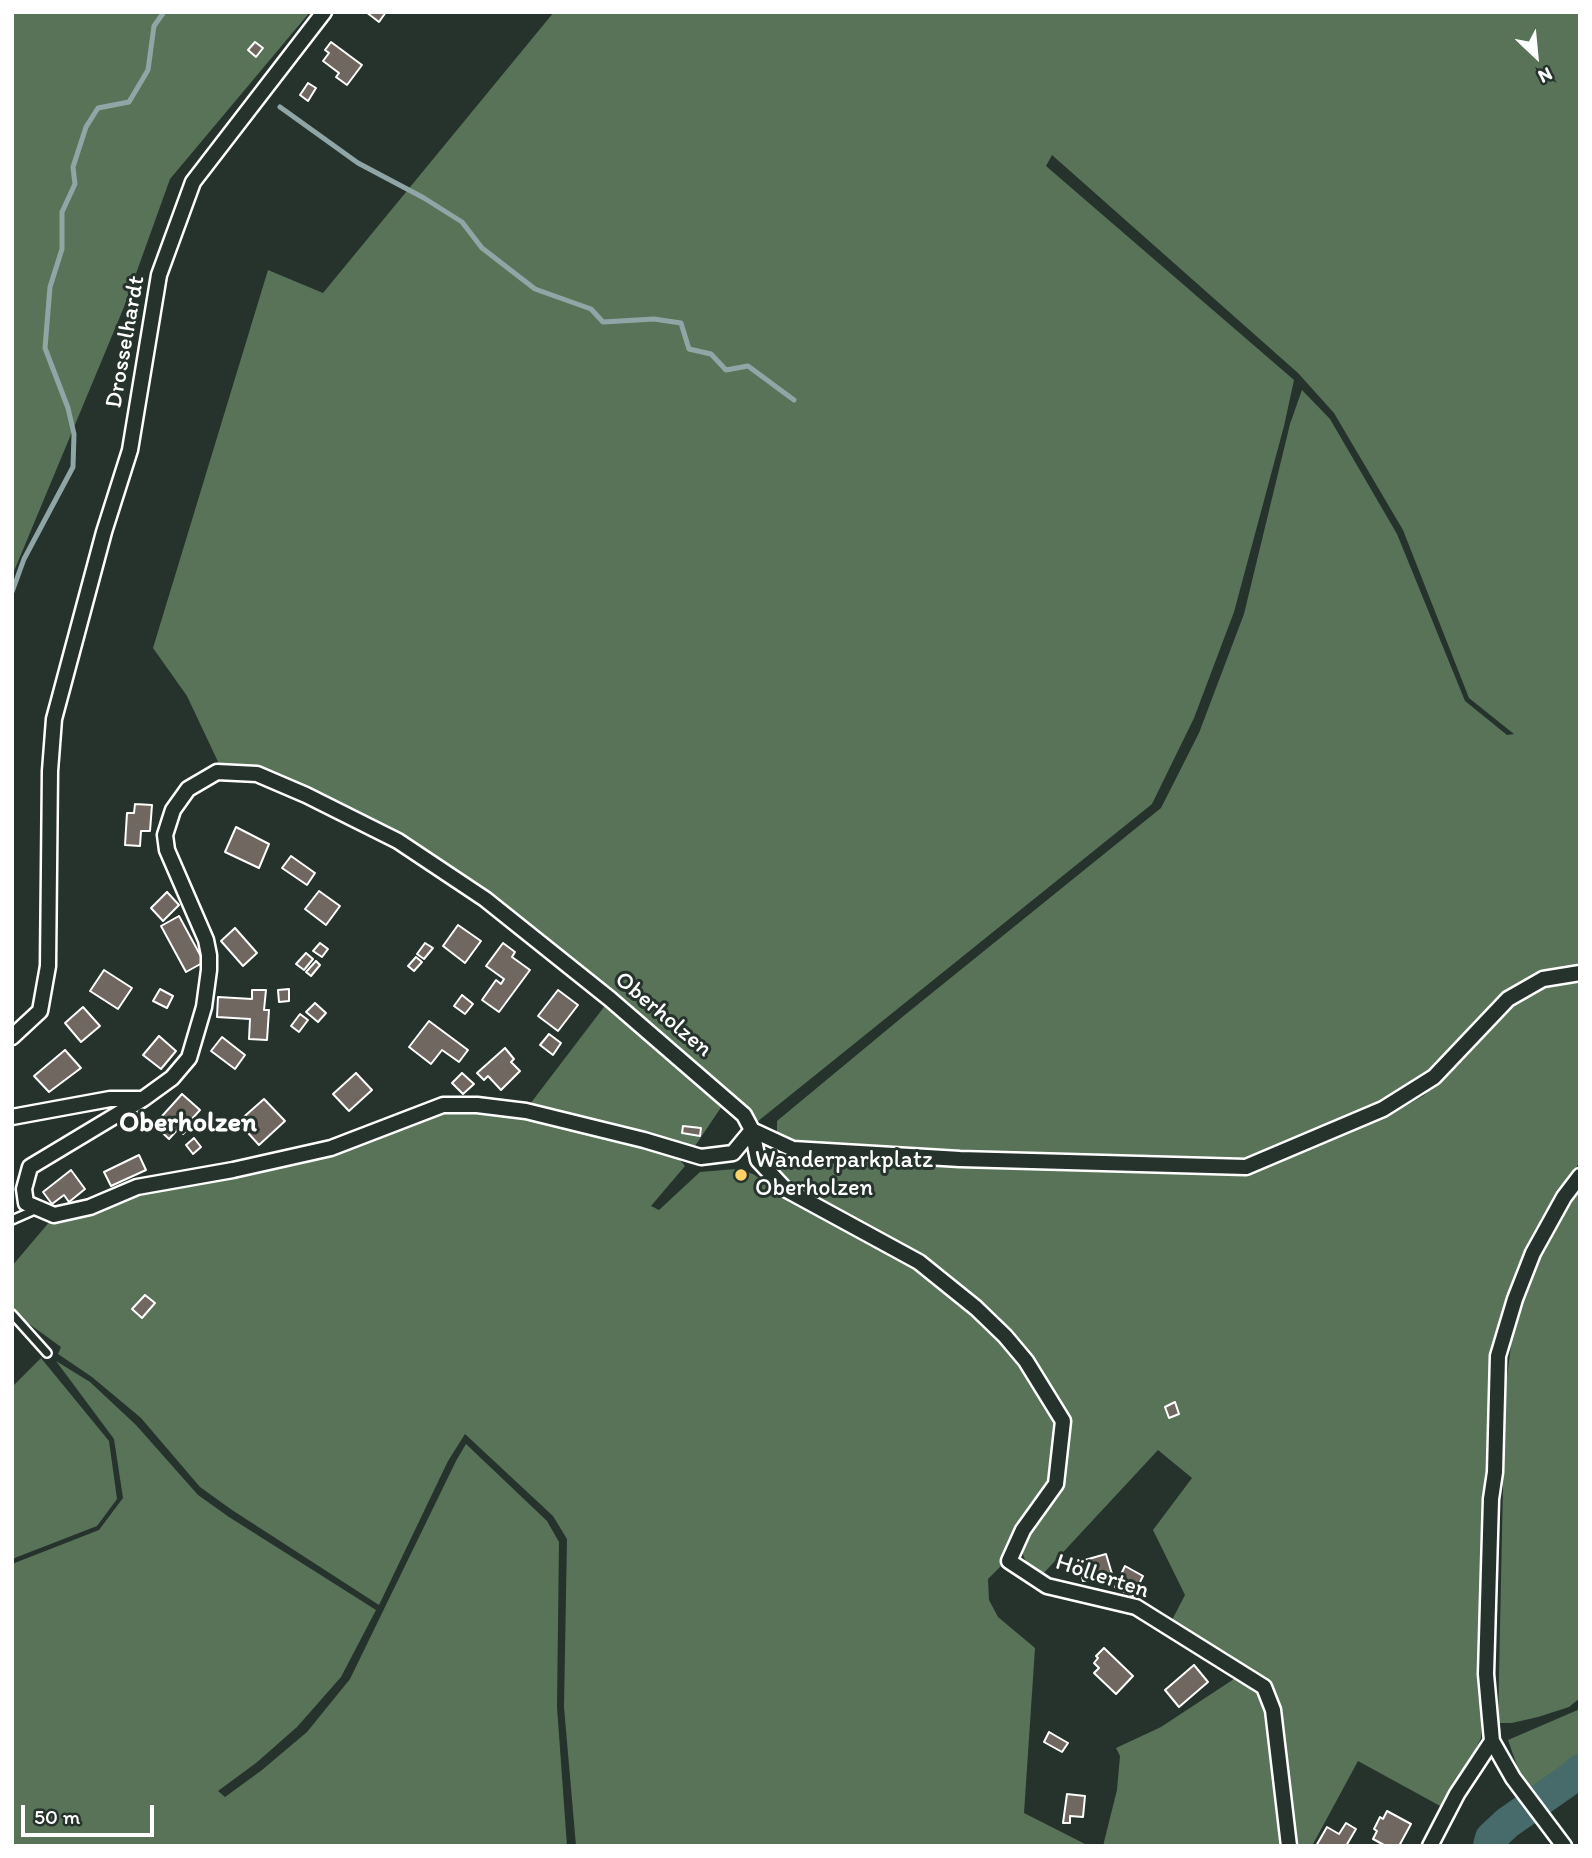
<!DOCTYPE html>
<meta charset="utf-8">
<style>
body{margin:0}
#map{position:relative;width:1592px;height:1858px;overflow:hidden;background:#26332d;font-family:Itim,sans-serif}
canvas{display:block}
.frame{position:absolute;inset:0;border:14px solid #fff;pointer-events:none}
.north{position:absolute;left:1501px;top:21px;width:70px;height:70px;-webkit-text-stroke:5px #26332d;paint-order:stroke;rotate:154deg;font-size:19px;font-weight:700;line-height:28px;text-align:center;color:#fff}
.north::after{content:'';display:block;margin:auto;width:24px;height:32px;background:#fff;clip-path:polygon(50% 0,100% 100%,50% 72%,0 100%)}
.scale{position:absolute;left:21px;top:1805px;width:133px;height:32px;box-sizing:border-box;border:4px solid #fff;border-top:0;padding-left:9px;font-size:21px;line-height:24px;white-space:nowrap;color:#fff;-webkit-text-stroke:5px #26332d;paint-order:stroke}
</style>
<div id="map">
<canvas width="1592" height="1858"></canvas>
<div class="frame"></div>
<div class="north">N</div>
<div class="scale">50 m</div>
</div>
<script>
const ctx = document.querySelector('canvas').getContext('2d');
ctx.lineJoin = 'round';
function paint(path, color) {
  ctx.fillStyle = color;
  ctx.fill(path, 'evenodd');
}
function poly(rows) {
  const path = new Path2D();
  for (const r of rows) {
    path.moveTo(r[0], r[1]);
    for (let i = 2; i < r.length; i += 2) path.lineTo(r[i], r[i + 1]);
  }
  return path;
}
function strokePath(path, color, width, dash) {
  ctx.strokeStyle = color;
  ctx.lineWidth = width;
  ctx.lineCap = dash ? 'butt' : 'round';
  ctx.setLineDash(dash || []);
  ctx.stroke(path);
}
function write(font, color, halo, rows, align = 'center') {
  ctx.font = font + ' Itim,sans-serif';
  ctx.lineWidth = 6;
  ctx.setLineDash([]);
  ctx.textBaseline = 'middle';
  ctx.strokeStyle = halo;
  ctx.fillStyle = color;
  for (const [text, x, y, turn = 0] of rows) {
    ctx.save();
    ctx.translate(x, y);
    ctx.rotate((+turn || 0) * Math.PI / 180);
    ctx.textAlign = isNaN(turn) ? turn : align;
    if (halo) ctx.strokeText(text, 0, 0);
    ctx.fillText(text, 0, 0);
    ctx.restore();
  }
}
const green = poly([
 [12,12,310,12,170,179,124,307,12,576],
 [554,12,1580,12,1580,967,1544,973,1430,1074,1378,1103,1241,1162,797,1144,782,1139,777,1131,777,1121,906,1014,1161,808,1199,733,1244,614,1290,424,1302,390,1330,419,1397,534,1465,701,1507,735,1514,734,1469,698,1403,530,1334,413,1298,373,1052,155,1046,166,1294,380,1284,426,1234,612,1194,718,1152,804,757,1122,488,890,404,835,307,787,257,768,220,766,187,696,153,648,268,270,323,293],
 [1580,978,1580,1162,1550,1205,1528,1245,1502,1314,1495,1350,1489,1431,1481,1738,1470,1761,1442,1807,1358,1761,1312,1846,1294,1846,1276,1700,1171,1622,1185,1595,1153,1530,1192,1478,1158,1450,1041,1576,1033,1571,1026,1562,1022,1552,1028,1533,1062,1486,1067,1419,1029,1355,925,1259,864,1222,795,1189,779,1175,777,1168,783,1164,872,1163,1203,1174,1246,1172,1388,1116,1423,1096,1444,1078,1514,1003,1548,984],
 [607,1003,722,1106,693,1149,527,1108],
 [474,1111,521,1117,641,1146,679,1159,685,1166,651,1206,659,1210,700,1172,736,1169,753,1174,783,1195,917,1264,1024,1361,1060,1422,1054,1483,1006,1561,988,1579,989,1600,998,1617,1035,1648,1024,1813,1089,1846,576,1846,564,1707,567,1539,553,1516,465,1434,448,1461,379,1605,232,1510,200,1487,141,1418,92,1377,58,1354,61,1347,17,1315,12,1309,12,1266,51,1220,136,1194,331,1154,433,1113],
 [1580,1187,1580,1698,1569,1707,1538,1717,1512,1723,1498,1723,1505,1392,1512,1338,1535,1264,1562,1211],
 [41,1358,109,1441,117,1499,97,1526,12,1559,12,1387],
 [56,1361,90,1382,136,1425,198,1495,229,1517,376,1610,341,1677,297,1727,256,1763,218,1791,225,1797,262,1770,307,1732,350,1679,456,1461,466,1444,547,1521,559,1542,557,1707,567,1846,12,1846,12,1564,99,1530,123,1498,114,1439],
 [1240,1675,1261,1689,1269,1709,1285,1846,1103,1846,1117,1790,1120,1756,1116,1748,1161,1727],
 [1580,1709,1580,1767,1555,1802,1546,1808,1522,1780,1508,1740]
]);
const stream = poly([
 [280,107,358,163,424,198,462,222,482,248,535,289,591,309,603,322,654,319,681,323,689,349,711,354,726,370,748,366,794,400],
 [12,592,24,559,73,467,74,434,68,408,45,348,50,287,62,249,62,212,75,184,73,167,86,127,98,108,129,102,148,70,154,26,164,12]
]);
const river = poly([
 [1489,1846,1491,1838,1507,1823,1573,1777,1580,1770]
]);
const building = poly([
 [366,12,386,12,379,22,366,12],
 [255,42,263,48,256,57,248,50,255,42],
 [331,42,362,65,347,85,336,77,339,73,323,61,329,53,325,50,331,42],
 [308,83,316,88,308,101,300,95,308,83],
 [135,804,152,805,150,831,141,831,140,846,125,845,127,813,134,813,135,804],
 [236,827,269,844,259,868,225,852,236,827],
 [291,856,315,873,307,885,282,868,291,856],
 [319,891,340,906,326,925,305,909,319,891],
 [167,892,179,905,163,921,151,908,167,892],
 [179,916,204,962,186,972,161,926,179,916],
 [458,925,481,941,465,963,443,946,458,925],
 [235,928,257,953,243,966,221,941,235,928],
 [320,943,328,949,322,957,313,951,320,943],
 [425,943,433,948,424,959,417,954,425,943],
 [503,943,515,952,512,957,530,970,499,1012,482,1000,496,980,501,984,504,979,486,966,503,943],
 [306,953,313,959,304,970,296,964,306,953],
 [416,957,422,962,414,971,408,966,416,957],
 [316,961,320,965,311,976,306,972,316,961],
 [104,970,132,988,118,1009,90,991,104,970],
 [160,989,173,996,167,1008,153,1001,160,989],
 [289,989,289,1001,279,1002,278,990,289,989],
 [252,990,266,990,264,1010,269,1010,267,1040,249,1039,250,1019,217,1017,218,997,252,999,252,990],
 [558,990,578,1005,558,1031,538,1016,558,990],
 [462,995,473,1004,465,1014,454,1006,462,995],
 [315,1003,326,1013,318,1022,306,1012,315,1003],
 [83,1007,100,1026,81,1042,65,1023,83,1007],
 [300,1014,308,1020,299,1032,291,1026,300,1014],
 [429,1021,468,1050,459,1062,442,1050,431,1064,409,1047,429,1021],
 [549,1034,561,1043,553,1055,540,1045,549,1034],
 [159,1036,176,1051,161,1069,143,1055,159,1036],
 [222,1037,245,1055,235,1069,211,1051,222,1037],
 [505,1048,514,1059,511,1062,520,1071,501,1090,488,1076,484,1080,477,1073,505,1048],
 [65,1050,81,1068,49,1092,34,1076,65,1050],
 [356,1073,372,1090,349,1111,333,1094,356,1073],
 [462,1073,474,1084,463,1094,452,1083,462,1073],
 [182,1094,200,1110,191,1120,194,1122,183,1134,178,1129,169,1139,154,1125,182,1094],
 [264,1099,285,1121,259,1145,238,1122,264,1099],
 [683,1126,701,1128,700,1136,682,1133,683,1126],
 [194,1138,201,1147,193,1154,186,1145,194,1138],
 [139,1155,146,1170,111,1186,104,1172,139,1155],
 [71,1170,85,1189,69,1202,64,1195,52,1204,43,1192,71,1170],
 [145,1295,155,1303,142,1318,132,1309,145,1295],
 [1175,1402,1179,1414,1169,1418,1165,1407,1175,1402],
 [1106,1554,1112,1574,1083,1581,1078,1562,1106,1554],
 [1125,1566,1143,1576,1133,1596,1115,1587,1125,1566],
 [1104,1648,1133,1676,1116,1694,1094,1673,1099,1668,1094,1663,1098,1658,1096,1656,1104,1648],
 [1194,1665,1208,1682,1179,1707,1165,1690,1194,1665],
 [1049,1732,1068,1743,1062,1752,1044,1742,1049,1732],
 [1067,1794,1085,1796,1083,1817,1070,1816,1070,1823,1063,1823,1067,1794],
 [1387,1811,1411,1824,1399,1846,1386,1846,1373,1839,1377,1831,1374,1829,1380,1817,1383,1819,1387,1811],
 [1346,1823,1356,1829,1346,1846,1316,1846,1327,1827,1339,1834,1346,1823]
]);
const lane = poly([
 [12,1220,37,1209],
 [12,1314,47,1353]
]);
const street = poly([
 [12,1037,40,1011,48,966,50,771,54,719,104,532,130,450,159,275,193,182,324,12],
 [12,1117,110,1099,141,1099],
 [752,1130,733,1153,701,1157,644,1140,526,1111,477,1105,443,1105,331,1148,233,1170,137,1187,90,1207,54,1215,26,1203,24,1189,30,1167,143,1099,172,1078,189,1058,204,1007,209,970,209,955,206,940,167,850,165,835,173,810,188,789,217,772,257,774,306,795,398,841,485,899,610,999,744,1115,752,1130,758,1160,785,1189,919,1262,976,1308,1005,1336,1026,1361,1063,1421,1056,1484,1023,1530,1009,1561,1047,1586,1136,1607,1264,1687,1273,1710,1289,1846],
 [752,1130,793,1149,960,1159,1246,1167,1383,1109,1434,1077,1508,999,1543,979,1580,973],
 [1430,1846,1457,1794,1492,1741],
 [1564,1846,1513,1778,1492,1741,1486,1674,1491,1499,1495,1472,1498,1356,1515,1299,1533,1253,1564,1197,1580,1176]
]);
const markers = [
 [741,1175,7,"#ffd166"]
];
const streetNames = [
 ["Drosselhardt",126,342,-80],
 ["Oberholzen",663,1015,40],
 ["Höllerten",1102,1577,18]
];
const poiNames = [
 ["Wanderparkplatz",755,1161],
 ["Oberholzen",755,1189]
];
const quarterNames = [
 ["Oberholzen",188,1124]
];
paint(green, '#597358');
strokePath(stream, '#90a6a6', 5);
strokePath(river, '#466b6a', 32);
paint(building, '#706860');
strokePath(building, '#fff', 2);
strokePath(lane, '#fff', 12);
strokePath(street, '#fff', 19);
strokePath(lane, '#26332d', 7);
strokePath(street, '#26332d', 14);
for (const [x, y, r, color] of markers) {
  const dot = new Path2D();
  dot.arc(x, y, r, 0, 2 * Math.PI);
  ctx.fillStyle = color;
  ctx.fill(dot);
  strokePath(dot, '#26332d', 2.5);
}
write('24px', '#fff', '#26332d', streetNames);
write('24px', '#fff', '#26332d', poiNames, 'left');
write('bold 28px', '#fff', '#26332d', quarterNames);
</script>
